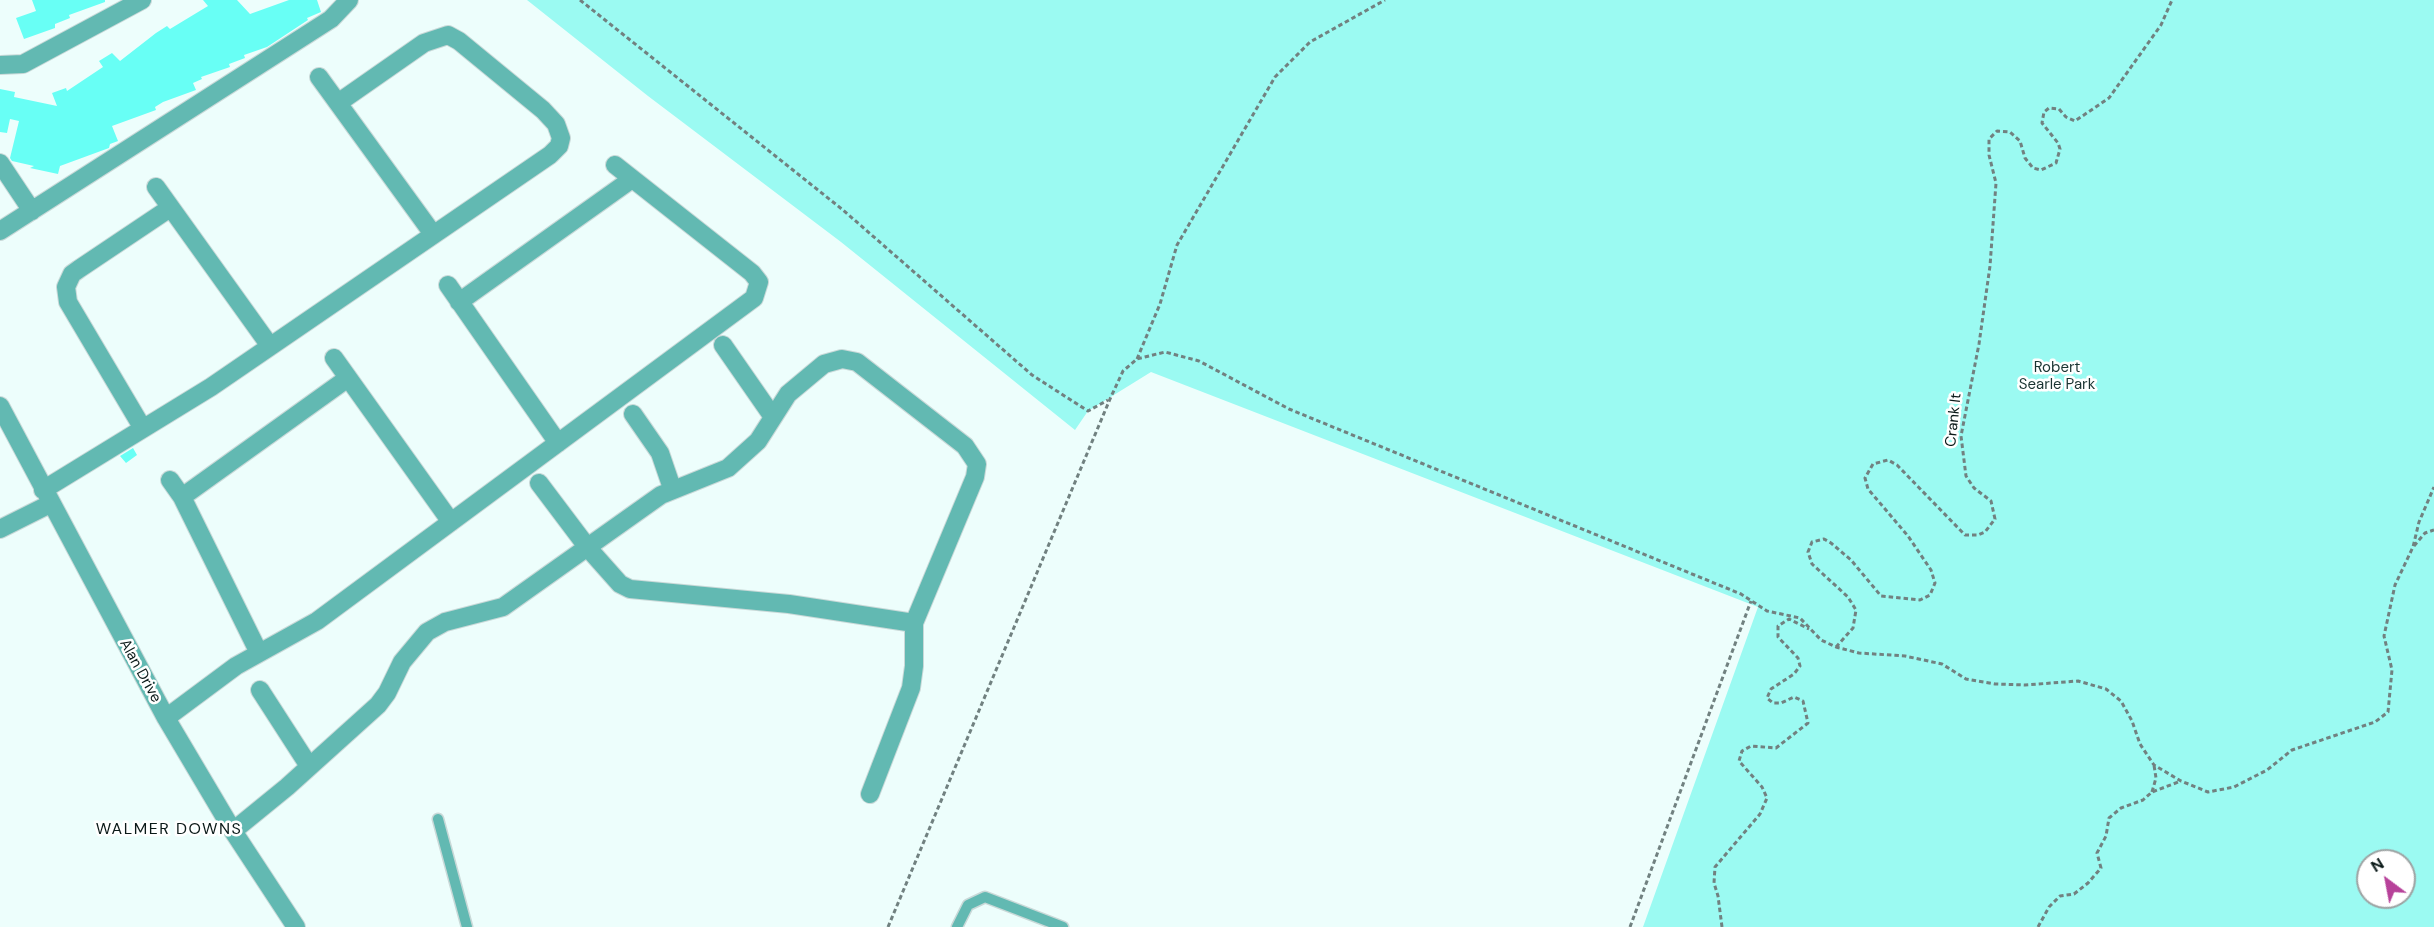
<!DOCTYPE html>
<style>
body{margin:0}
#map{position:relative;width:2434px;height:927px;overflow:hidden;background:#edfefc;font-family:"DM Sans",sans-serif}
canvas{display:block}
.north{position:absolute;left:2356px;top:849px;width:60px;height:60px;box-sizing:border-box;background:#fff;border:2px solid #9da3a3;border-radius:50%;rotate:328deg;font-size:16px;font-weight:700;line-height:24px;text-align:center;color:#0a1918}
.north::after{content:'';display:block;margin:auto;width:21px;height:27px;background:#b7429a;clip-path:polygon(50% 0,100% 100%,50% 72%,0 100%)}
</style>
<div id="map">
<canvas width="2434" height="927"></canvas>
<div class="north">N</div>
</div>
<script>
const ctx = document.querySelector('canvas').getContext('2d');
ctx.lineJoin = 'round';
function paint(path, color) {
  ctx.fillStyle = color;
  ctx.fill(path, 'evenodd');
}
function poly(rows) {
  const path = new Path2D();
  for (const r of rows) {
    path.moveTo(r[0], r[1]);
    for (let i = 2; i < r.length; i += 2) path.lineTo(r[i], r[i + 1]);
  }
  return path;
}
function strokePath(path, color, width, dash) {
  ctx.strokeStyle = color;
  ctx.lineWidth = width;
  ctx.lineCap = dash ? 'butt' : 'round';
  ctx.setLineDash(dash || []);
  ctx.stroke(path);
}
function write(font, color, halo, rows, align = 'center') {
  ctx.font = font + ' "DM Sans",sans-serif';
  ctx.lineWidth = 5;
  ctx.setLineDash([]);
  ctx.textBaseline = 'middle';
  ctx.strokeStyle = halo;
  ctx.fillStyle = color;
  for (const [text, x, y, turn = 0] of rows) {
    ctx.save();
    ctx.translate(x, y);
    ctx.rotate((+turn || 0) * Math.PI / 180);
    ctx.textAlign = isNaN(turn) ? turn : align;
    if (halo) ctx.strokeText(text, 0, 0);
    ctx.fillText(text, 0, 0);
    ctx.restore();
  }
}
const green = poly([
 [527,0,2434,0,2434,927,1643,927,1758,607,1151,372,1088,411,1075,430,841,242,648,96],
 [2368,861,2404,861,2404,897,2368,897]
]);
const building = poly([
 [32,0,105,0,105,2,69,15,70,18,55,24,55,28,24,39,16,18,36,11],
 [203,0,237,0,250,14,289,0,317,0,321,12,307,18,308,20,267,47,244,55,245,58,229,64,230,67,201,77,202,79,193,83,196,90,163,102,155,107,156,110,112,126,118,141,110,144,109,148,60,166,58,174,30,168,34,166,12,161,10,158,19,121,10,119,7,133,0,132,0,89,15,92,14,97,57,106,52,93,66,88,67,91,103,67,99,61,112,53,120,61,156,33,167,26,170,29,208,6],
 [133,448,137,455,126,463,120,456]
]);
const path = poly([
 [580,0,843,210,1032,375,1088,411,1108,400],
 [1137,359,1160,304,1177,245,1275,77,1310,42,1385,0],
 [2414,546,2425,533,2434,530],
 [1836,647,1853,628,1856,610,1848,597,1812,564,1808,552,1812,542,1824,539,1831,543,1851,560,1881,596,1920,600,1930,595,1935,583,1931,570,1908,536,1868,489,1865,478,1873,464,1888,460,1897,465,1965,535,1978,535,1985,532,1995,519,1991,501,1974,488,1966,476,1961,436,1979,344,1990,266,1996,183,1989,155,1989,139,1997,131,2010,132,2020,141,2025,158,2033,168,2041,170,2056,163,2060,149,2058,143,2042,123,2044,112,2049,108,2059,109,2066,117,2075,121,2109,98,2161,25,2172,0],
 [2152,792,2156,778,2154,765],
 [888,927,1110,399,1123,371,1137,359,1165,352,1199,361,1289,409,1741,594,1767,611,1800,618,1821,640,1836,647,1859,653,1905,656,1942,664,1966,679,1995,684,2025,685,2078,681,2106,689,2121,701,2132,721,2140,744,2154,765,2181,781,2208,792,2234,787,2267,770,2292,750,2375,722,2388,712,2392,670,2384,636,2395,585,2413,547,2419,522,2434,487],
 [1630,927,1751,601],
 [1722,927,1718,896,1714,883,1715,867,1760,814,1767,798,1762,787,1739,761,1742,751,1751,746,1776,748,1808,723,1803,701,1794,697,1781,703,1773,703,1767,698,1771,689,1794,674,1800,666,1798,658,1778,637,1778,626,1789,619,1809,629],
 [2038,927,2049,907,2060,896,2074,894,2088,883,2101,868,2097,853,2106,836,2109,818,2121,808,2143,800,2152,792,2181,781]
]);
const lane = poly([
 [438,819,467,927],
 [957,927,968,905,985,897,1063,927]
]);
const street = poly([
 [0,65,23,64,142,0],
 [319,77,433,234],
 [0,163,32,211],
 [156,187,270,346],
 [0,231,331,19,349,0],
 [448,285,558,443],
 [459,302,632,179],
 [723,345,773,417],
 [334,358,451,522],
 [0,406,166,718,233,831,296,927],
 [633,414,660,453,672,488],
 [142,427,68,302,66,287,72,274,79,269,170,208],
 [170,480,182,497,259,653],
 [539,483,588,548,620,584,630,589,789,604,914,623],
 [43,490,211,387,550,155,559,146,561,138,556,124,543,110,459,41,448,35,424,43,338,103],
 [182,497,348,378],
 [0,529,50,504],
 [260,690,309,766],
 [166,718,236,666,317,621,754,298,759,282,752,273,615,165],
 [233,831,287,787,378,705,387,693,402,662,427,632,445,622,503,607,661,495,728,468,758,441,788,394,824,364,842,359,857,362,965,446,977,464,975,477,914,623,914,666,911,688,870,794]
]);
const parkNames = [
 ["Robert",2057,368],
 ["Searle Park",2057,385]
];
const streetNames = [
 ["Crank It",1954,420,-84],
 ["Alan Drive",140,671,61]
];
const neighbourhoodNames = [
 ["WALMER DOWNS",169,830]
];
paint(green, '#9bfaf2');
paint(building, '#68fff5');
strokePath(lane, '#c9d9d8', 13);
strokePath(street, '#c9d9d8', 20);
strokePath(path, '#718180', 3, [4.5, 3]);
strokePath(lane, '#62b9b2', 10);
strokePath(street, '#62b9b2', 18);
write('15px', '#1a3432', '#fff', parkNames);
write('15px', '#0a1918', '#fff', streetNames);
ctx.letterSpacing = '1.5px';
write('16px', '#0a1918', '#fff', neighbourhoodNames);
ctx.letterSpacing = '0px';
</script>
